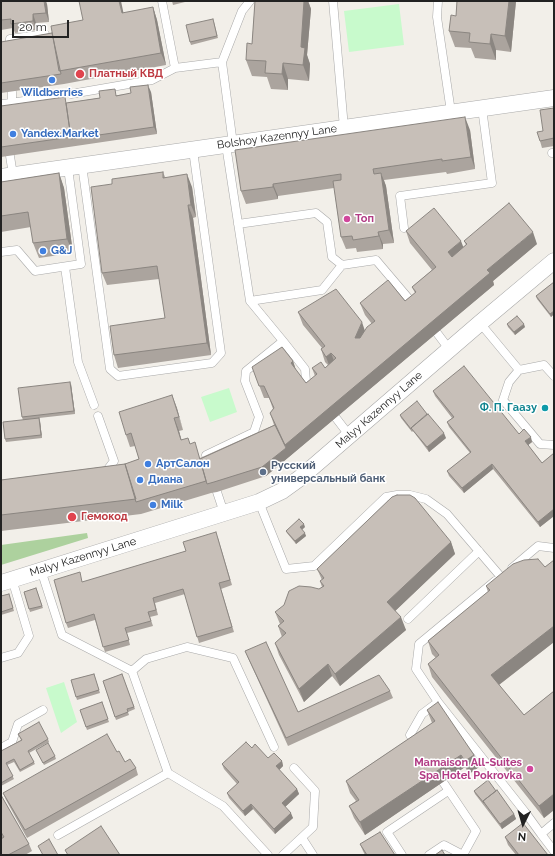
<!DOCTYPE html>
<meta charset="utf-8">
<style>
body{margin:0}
#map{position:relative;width:555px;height:856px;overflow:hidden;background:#f2efe9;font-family:Raleway,sans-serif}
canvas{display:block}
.frame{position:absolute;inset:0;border:2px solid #222;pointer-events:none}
.north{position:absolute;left:503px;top:804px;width:40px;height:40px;-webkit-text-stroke:3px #fff;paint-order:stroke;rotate:185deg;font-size:11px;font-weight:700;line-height:16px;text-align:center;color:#222}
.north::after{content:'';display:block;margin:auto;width:14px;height:18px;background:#222;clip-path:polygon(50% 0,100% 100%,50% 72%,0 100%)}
.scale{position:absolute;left:12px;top:20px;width:57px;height:18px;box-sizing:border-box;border:2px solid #222;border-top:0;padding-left:5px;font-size:12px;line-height:14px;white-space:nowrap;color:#222;-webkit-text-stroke:3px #fff;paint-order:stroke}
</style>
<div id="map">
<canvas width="555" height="856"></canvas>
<div class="frame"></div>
<div class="north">N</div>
<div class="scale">20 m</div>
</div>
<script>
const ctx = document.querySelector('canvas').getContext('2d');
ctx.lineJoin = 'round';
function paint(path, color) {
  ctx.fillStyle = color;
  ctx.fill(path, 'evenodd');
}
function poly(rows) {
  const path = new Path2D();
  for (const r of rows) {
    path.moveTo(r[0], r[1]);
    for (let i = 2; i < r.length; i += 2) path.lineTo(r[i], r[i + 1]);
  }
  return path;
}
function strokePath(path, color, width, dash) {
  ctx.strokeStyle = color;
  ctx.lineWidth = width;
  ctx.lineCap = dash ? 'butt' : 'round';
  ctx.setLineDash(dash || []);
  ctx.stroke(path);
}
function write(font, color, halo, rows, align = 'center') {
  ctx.font = font + ' Raleway,sans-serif';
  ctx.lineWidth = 3;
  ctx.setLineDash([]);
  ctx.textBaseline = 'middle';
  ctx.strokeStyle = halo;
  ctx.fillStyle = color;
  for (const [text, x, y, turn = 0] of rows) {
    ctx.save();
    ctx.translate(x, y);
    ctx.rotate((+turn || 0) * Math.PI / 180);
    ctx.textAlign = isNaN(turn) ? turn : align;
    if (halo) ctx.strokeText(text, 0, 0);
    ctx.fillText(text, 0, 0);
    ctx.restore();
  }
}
const forest = poly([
 [87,533,88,538,1,565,1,545]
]);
const park = poly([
 [399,4,404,45,349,52,344,11],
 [229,388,237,412,210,422,201,397],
 [64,682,77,722,61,733,46,688]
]);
const lane = poly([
 [162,1,175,68],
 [333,1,344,128],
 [438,1,437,17,451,112],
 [10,50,10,39,45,34],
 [12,92,12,103],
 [71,94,152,80,175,68,222,62],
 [4,116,3,104,59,96],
 [233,144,222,62,242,11,250,1],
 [552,153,554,153],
 [10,156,13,175],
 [82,165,110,369,118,376,212,363,221,353,193,150],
 [238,224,316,213,327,222,332,257,342,265,376,260,415,306],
 [404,228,400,196,492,183,482,108],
 [1,252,17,250,35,271,81,264,68,168],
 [65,267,78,362,94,405],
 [250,301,322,290,342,265],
 [480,323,519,370],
 [437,333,449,349],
 [283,341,305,369,306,381,314,389],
 [554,376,544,365,519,370,509,382,503,400,540,444,554,445],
 [98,416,114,461,105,473,103,473],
 [336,418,349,435],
 [209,465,206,455,254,432,259,417,245,381,246,371,283,341,250,301,226,145],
 [217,492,224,513],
 [259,502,286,569,314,566,386,497,397,495,410,495,426,499,447,514,501,577],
 [512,568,538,546,554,548],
 [41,570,62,635,132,671,168,773,58,835],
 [495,581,419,644,416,669,438,702,525,812,541,834],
 [408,619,479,551],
 [1,658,18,653,29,636,12,579],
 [132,671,146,659,187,647,233,658,274,747],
 [417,745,410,735,422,714,438,702],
 [1,748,12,742,18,724,43,710],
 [168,773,223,806,268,855],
 [443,782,476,831,463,855],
 [554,823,541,834,554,851],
 [302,838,313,855],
 [283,855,313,827,315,791,294,768],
 [402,855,387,832,448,791],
 [429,855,444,845,463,855]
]);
const street = poly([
 [1,177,554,98],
 [1,583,259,502,282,491,300,478,480,323,554,261]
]);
const wall = poly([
 [1,1,47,4,49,22,36,23,37,30,15,33,13,28,1,30],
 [172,1,189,1,173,5],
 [255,1,308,1,311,9,307,55,310,64,309,81,288,79,288,90,271,89,267,77,252,76,246,60,252,44],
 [457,1,516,1,511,52,496,50,496,60,475,58,471,48,455,47,449,31,456,16],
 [153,7,157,20,166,65,64,84,1,93,1,42,52,33,124,13],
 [214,22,218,38,191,45,190,42],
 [151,92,157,134,1,157,1,106,67,103,118,95],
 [554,108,554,146,542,148,540,141,543,131],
 [470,130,475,169,447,174,446,172,384,180,386,186,394,243,383,244,383,249,357,252,356,248,346,249,341,237,334,188,278,196,278,199,246,204,241,191],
 [163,172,165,177,192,187,196,217,193,218,211,355,118,368,114,355,165,318,159,279,107,285,102,273,112,184],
 [59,173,64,188,73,253,39,258,33,243,31,227,1,232,1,182],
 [406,231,463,247,466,245,464,241,537,244,493,281,494,285,266,476,217,492,211,493,141,514,1,531,1,480,125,464,139,459,135,446,130,447,126,435,172,395,183,430,179,431,181,440,190,444,200,458,274,425,270,413,273,409,269,398,264,398,252,367,293,361,296,370,306,383,315,376,312,368,325,368,328,365,325,362,321,349,322,348,303,325,298,312,365,331,372,324,365,315,360,303,405,301,415,293,412,287,432,270,410,243],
 [554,282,554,314,551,317,537,299,536,296],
 [507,324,525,327,515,335,508,327],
 [71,384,75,414,39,418,40,421,42,438,6,442,5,439,23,420,22,417],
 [433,391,519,434,532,442,528,445,542,463,554,453,554,516,540,527,493,469,464,493,449,476,447,471,470,453,449,427,447,422,452,418,435,396],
 [400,415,446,438,429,452,413,431,412,432,401,418],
 [305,527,302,530,306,536,296,544,287,533,286,531],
 [218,538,232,585,221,589,234,632,199,643,185,594,155,603,158,615,150,617,153,626,127,633,130,645,105,652,95,620,68,628,66,623,83,582,186,551],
 [451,542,455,554,395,611,406,630,340,686,332,676,304,702,279,655,275,643,282,637,278,626,280,624,275,612,319,589,322,587,320,581,322,580,317,569],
 [554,560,554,642,499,685,524,715,554,691,554,810,544,818,432,677,428,664,436,658,432,654,428,641,488,592,486,586,545,567],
 [36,588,43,608,30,612,24,592],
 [9,594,14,611,1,615,1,596],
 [245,651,298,712,390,691,393,698,288,746,248,658],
 [94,674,100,693,77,700,71,680],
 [122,674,135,709,128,712,129,715,116,720,103,681],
 [102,702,109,722,87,730,80,710],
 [427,710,474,755,479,767,469,774,465,767,365,835,354,818,349,806,356,801,350,793,346,781,432,723],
 [18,734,48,739,49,742,29,753,35,764,20,772,14,762,7,765,14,779,1,786,1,751,21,740],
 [36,750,55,756,56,759,44,765],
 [117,752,125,762,136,768,138,775,27,838,6,800,3,793],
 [268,758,282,761,283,766,279,770,297,789,299,794,285,807,293,818,275,834,253,809,245,816,229,798,227,793,237,784,224,769,222,764],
 [474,791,496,791,514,814,516,819,502,829,475,794],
 [1,795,29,844,32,851,25,855,1,855],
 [505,837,548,855,516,855,508,845],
 [360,844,395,855,365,855,363,851]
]);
const shadedWall = poly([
 [44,1,46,1,47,4,49,22,46,13],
 [119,1,121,1,126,25,122,13],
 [304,1,308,1,311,9,307,55,310,64,309,81,303,65,301,47],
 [509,1,516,1,511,52,505,36],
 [153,7,157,20,166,65,161,53],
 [33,14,36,23,37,30,33,21],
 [491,34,496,50,496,60,490,44],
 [283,63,288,79,288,90,282,74],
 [148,85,151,92,157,134,154,127],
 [465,117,470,130,475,169,471,157],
 [59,173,64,188,73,253,67,239],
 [381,173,386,186,394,243,389,230],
 [187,174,192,187,196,217,191,205],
 [273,184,278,196,278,199,273,187],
 [188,205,193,218,211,355,207,343],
 [378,232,383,244,383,249,379,236],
 [533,232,537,244,493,281,494,285,289,457,285,445,487,270],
 [461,241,466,254,452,264,448,252],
 [554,311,554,314,551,317,550,314],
 [362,322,366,334,359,350,355,338],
 [524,324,525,327,515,335,514,332],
 [331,353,336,366,331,370,326,357],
 [293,361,297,374,291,363],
 [70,382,71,384,75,414,74,411],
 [172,395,177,408,183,430,179,417],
 [39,418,40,421,42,438,41,435],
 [174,418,179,431,185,452,181,440],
 [444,433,446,438,429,452,427,447],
 [531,437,532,442,527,446,525,441],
 [286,448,289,457,266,476,262,467],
 [492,464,493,469,464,493,462,488],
 [554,509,554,516,540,527,538,522],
 [304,524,305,527,301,530,300,527],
 [305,533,306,536,296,544,295,541],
 [451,542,455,554,391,615,387,602],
 [401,617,406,630,340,686,335,674],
 [554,626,554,642,496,687,491,675],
 [328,664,332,676,304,702,299,689],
 [461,755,465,767,365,835,360,822],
 [474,755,479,767,469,774,465,761],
 [282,761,283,766,278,771,276,766],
 [297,789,299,794,284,808,282,803],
 [554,794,554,810,544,818,539,806],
 [251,804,253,809,245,816,243,811],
 [291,813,293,818,275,834,274,829],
 [514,814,516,819,502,829,500,824]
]);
const building = poly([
 [1,1,44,1,46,13,33,14,33,21,11,24,11,19,1,20,1,1],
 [79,1,119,1,122,13,153,7,161,53,59,71,51,26,83,20,79,1],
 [255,1,304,1,301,47,305,48,303,65,283,63,282,74,265,73,266,61,246,60,247,43,252,44,255,1],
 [457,1,509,1,505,36,491,34,490,44,469,42,470,33,449,31,451,15,456,16,457,1],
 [213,19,217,36,190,42,186,25,213,19],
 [52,33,61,74,1,83,1,42,52,33],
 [148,85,154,127,71,139,66,103,100,98,99,91,115,89,116,96,131,93,130,87,148,85],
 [65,97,71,137,1,147,1,106,65,97],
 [554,108,554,138,540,141,537,132,543,131,540,110,554,108],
 [465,117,471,157,442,161,442,159,373,169,374,174,381,173,389,230,378,232,379,236,353,240,352,236,341,237,333,181,341,180,341,174,273,184,273,187,241,191,235,150,465,117],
 [163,172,163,178,187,174,191,205,188,205,207,343,114,355,110,326,165,318,157,266,102,273,91,187,112,184,112,179,163,172],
 [59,173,67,239,33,243,28,212,1,216,1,182,59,173],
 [509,203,533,232,487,270,490,273,285,445,270,413,274,408,264,386,259,386,252,367,282,347,293,361,291,363,306,383,317,374,312,368,321,362,325,368,336,358,331,353,326,357,321,349,325,346,298,312,336,289,362,322,355,338,360,338,367,327,375,321,360,303,388,280,405,301,416,292,412,287,436,267,406,231,434,208,461,241,448,252,452,257,467,244,464,241,509,203],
 [554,282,554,311,550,314,536,296,554,282],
 [517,316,524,324,514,332,507,324,517,316],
 [464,366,519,434,524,429,531,437,525,441,542,463,554,453,554,509,538,522,492,464,462,488,447,471,471,452,447,422,454,417,433,391,464,366],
 [70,382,74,411,22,417,18,388,70,382],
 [172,395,179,417,174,418,181,440,188,438,190,444,195,442,206,481,136,502,125,464,139,459,131,433,126,435,119,412,172,395],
 [417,401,427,414,411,428,412,428,411,429,400,415,417,401],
 [428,414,444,433,427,447,411,428,428,414],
 [39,418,41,435,5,439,3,422,39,418],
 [275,425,286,448,262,467,214,482,207,484,200,459,275,425],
 [125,464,136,499,1,515,1,480,125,464],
 [397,495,410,495,415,498,451,542,387,602,401,617,335,674,328,664,299,689,275,643,286,633,278,626,284,621,275,612,284,605,289,591,299,586,311,587,319,589,324,586,320,581,324,578,317,569,392,497,397,495],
 [299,519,304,524,300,527,305,533,295,541,286,531,299,519],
 [216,532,230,580,219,583,232,627,197,637,183,589,153,598,156,610,148,612,151,621,125,628,129,640,103,647,94,614,66,623,54,580,80,572,82,582,186,551,183,542,216,532],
 [538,559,545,567,554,560,554,626,491,675,524,715,554,691,554,794,539,806,428,664,439,655,428,641,490,590,486,586,513,564,524,560,538,559],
 [36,588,42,606,29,609,24,592,36,588],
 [9,594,13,608,1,612,1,596,9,594],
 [266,642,298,712,379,675,390,691,286,738,245,651,266,642],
 [94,674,99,690,76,697,71,680,94,674],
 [122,674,134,707,127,709,128,712,115,717,103,681,122,674],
 [102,702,108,719,86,727,80,710,102,702],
 [438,702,474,755,465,761,461,755,360,822,349,806,359,800,346,781,435,721,427,710,438,702],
 [39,722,48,739,28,751,34,762,20,770,14,759,6,763,13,776,1,783,1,751,22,740,18,734,39,722],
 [107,734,117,752,119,751,125,762,130,759,136,768,25,830,3,793,107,734],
 [246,742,252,748,255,744,268,758,274,753,282,761,276,766,297,789,282,803,291,813,274,829,251,804,243,811,227,793,239,782,222,764,246,742],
 [48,743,55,756,43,763,36,750,48,743],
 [488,780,496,791,483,801,484,803,474,791,488,780],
 [497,790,514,814,500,824,483,801,497,790],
 [1,795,29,844,8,855,1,855,1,839,4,837,1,832,1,795],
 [523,823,548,855,519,855,505,837,523,823],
 [101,826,120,855,68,855,65,850,101,826],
 [380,832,395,855,367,855,360,844,380,832],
 [49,839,58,855,43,855,38,846,49,839],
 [442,850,445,855,435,855,442,850]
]);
const markers = [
 [80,74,5,"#e0444e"],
 [52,80,4,"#3f7fe0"],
 [13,134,4,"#3f7fe0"],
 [347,219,4,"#d1479c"],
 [43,251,4,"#3f7fe0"],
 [545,408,4,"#0f9aa8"],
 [148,464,4,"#3f7fe0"],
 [263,472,4,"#5c6f8a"],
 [140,480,4,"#3f7fe0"],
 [153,505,4,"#3f7fe0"],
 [72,517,5,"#e0444e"],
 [530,769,4,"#d1479c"]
];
const healthNames = [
 ["Платный КВД",89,74],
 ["Гемокод",81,517]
];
const shopNames = [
 ["Wildberries",52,93,"center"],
 ["Yandex.Market",21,134],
 ["G&J",51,251],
 ["АртСалон",156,464],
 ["Диана",148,480],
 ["Milk",161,505]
];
const streetNames = [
 ["Bolshoy Kazennyy Lane",277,137,-8],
 ["Malyy Kazennyy Lane",379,410,-41],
 ["Malyy Kazennyy Lane",83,557,-17]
];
const hotelNames = [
 ["Топ",355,219],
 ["Mamaison All-Suites",522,763,"right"],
 ["Spa Hotel Pokrovka",522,776,"right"]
];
const cultureNames = [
 ["Ф. П. Гаазу",537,408]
];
const serviceNames = [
 ["Русский",271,466],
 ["универсальный банк",271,479]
];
paint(forest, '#add19e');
paint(park, '#c8facc');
strokePath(lane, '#a9a9a9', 9);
strokePath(street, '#a9a9a9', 17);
strokePath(lane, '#fff', 8);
strokePath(street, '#fff', 16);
paint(wall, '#aba49e');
paint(shadedWall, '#8b8681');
paint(building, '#c7bfb8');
strokePath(building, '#8b8681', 1);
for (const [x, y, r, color] of markers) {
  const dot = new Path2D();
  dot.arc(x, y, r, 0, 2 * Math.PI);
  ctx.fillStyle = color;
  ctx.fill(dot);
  strokePath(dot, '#fff', 1.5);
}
write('bold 11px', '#be3a42', '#fff', healthNames, 'left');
write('bold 11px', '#366cbe', '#fff', shopNames, 'left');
write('11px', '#222', '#fff', streetNames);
write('bold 11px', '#b23c85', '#fff', hotelNames, 'left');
write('bold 11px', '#0d838f', '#fff', cultureNames, 'right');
write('bold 11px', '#4e5e75', '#fff', serviceNames, 'left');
</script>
